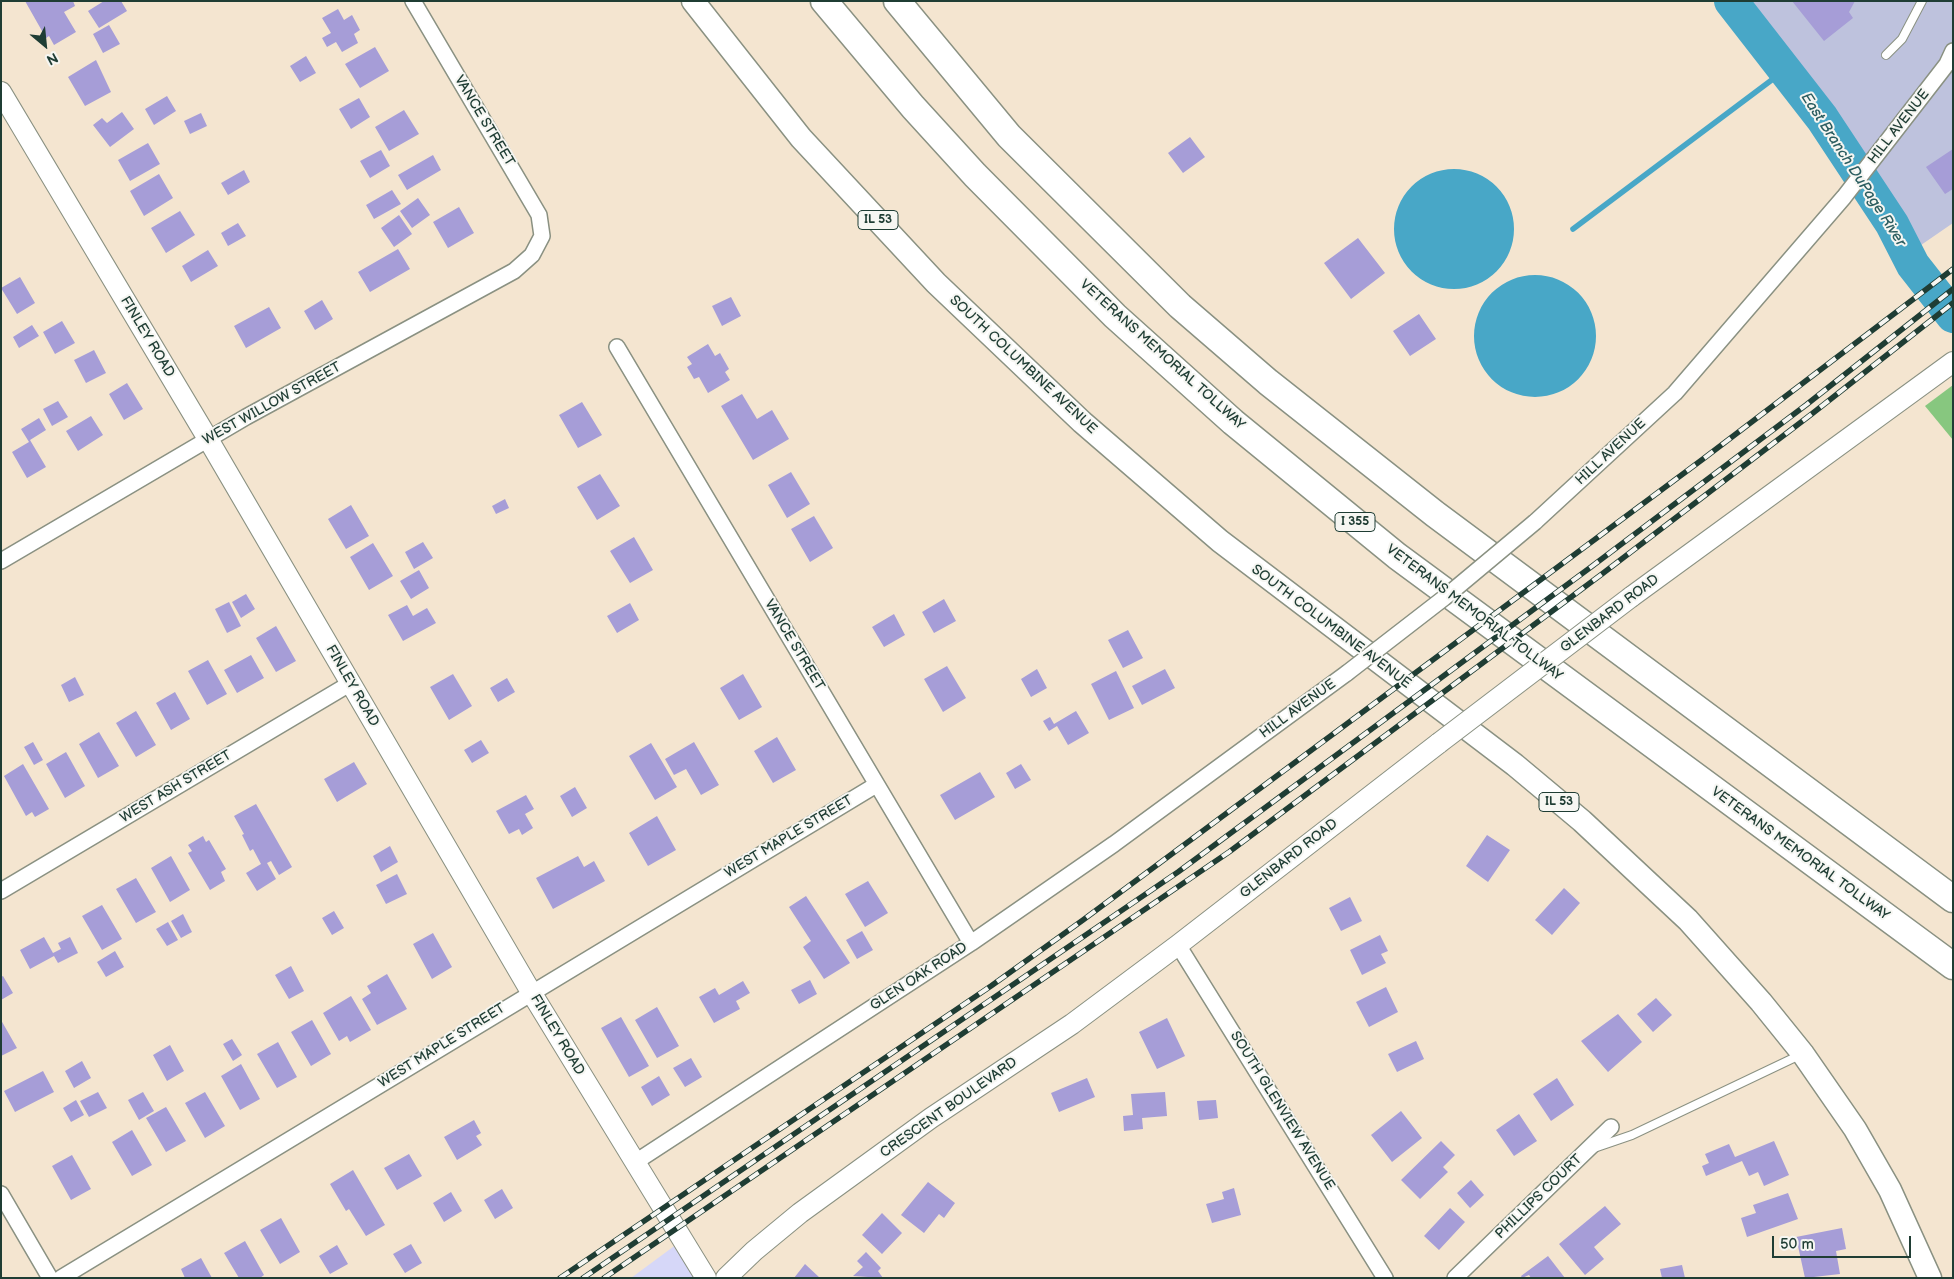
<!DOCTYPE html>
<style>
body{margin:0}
#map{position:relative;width:1954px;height:1279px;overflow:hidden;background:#f4e5d0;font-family:"Balsamiq Sans",sans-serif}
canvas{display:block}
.frame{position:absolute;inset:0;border:2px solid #1f3d34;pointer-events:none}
.north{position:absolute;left:20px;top:20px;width:50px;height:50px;-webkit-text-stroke:4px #f6f6f2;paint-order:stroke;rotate:152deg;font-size:14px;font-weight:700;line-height:20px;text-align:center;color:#1f3d34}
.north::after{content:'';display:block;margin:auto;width:18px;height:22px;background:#1f3d34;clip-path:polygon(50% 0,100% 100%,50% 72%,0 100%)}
.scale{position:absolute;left:1772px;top:1236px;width:139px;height:22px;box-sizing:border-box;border:2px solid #1f3d34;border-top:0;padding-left:6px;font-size:15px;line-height:18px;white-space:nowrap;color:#1f3d34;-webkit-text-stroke:4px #f6f6f2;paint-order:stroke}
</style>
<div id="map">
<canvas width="1954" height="1279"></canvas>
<div class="frame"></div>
<div class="north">N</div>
<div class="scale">50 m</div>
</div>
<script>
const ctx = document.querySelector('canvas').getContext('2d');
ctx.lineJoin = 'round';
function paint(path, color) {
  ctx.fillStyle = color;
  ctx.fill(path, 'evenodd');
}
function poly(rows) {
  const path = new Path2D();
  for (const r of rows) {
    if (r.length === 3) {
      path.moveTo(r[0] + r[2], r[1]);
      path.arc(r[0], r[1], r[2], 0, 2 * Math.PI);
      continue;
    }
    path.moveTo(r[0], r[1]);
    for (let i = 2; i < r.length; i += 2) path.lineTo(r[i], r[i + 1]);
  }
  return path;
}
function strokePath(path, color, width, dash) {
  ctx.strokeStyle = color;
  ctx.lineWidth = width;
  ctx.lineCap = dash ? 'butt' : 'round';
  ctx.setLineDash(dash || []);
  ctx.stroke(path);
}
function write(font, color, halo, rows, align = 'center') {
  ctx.font = font + ' "Balsamiq Sans",sans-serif';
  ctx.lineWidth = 4;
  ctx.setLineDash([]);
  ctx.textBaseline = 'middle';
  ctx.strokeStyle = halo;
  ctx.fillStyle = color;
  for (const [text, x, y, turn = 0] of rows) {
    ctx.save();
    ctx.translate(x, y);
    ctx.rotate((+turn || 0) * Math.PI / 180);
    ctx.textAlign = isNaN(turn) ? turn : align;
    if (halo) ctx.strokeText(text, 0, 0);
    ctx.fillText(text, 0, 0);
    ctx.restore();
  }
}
const built = poly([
 [677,1244,700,1278,631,1278]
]);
const industrial = poly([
 [1731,1,1953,1,1953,223,1908,254,1892,224,1822,118]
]);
const green = poly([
 [1953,385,1953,440,1925,406]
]);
const water = poly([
 [1454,229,60],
 [1535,336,61]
]);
const stream = poly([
 [1573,229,1785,70]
]);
const river = poly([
 [1731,1,1822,118,1892,224,1913,265,1953,316]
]);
const building = poly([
 [25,1,73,1,75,6,64,12,76,32,54,45,49,36,46,38],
 [104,1,121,1,127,11,99,28,88,11],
 [1792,1,1855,1,1849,12,1853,18,1824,41],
 [338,9,344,20,352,15,360,30,354,34,358,43,342,52,336,42,327,47,322,38,331,33,322,18],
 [109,25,120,44,103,53,93,34],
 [375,47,389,71,360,88,345,64],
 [306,56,316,73,300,82,290,66],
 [96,60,111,92,85,106,68,77],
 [167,96,176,111,154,125,145,109],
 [359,98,370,117,351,129,339,109],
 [404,110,419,134,389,151,375,127],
 [122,112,134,129,110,147,93,125,102,118,107,123],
 [201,113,207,126,190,134,184,121],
 [1190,137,1205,157,1183,173,1168,153],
 [148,143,160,164,130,181,118,160],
 [1953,149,1953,189,1945,194,1926,167],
 [381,150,390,166,370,178,360,161],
 [433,155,441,170,407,190,398,175],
 [244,170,250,182,228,195,221,183],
 [159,174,173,198,144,216,130,191],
 [392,190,401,204,374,219,366,205],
 [418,198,430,215,412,228,400,211],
 [459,207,474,233,448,248,433,222],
 [180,211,195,235,166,253,151,228],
 [399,215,412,234,394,247,381,228],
 [238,223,246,236,228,246,221,233],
 [1358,238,1385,273,1351,299,1324,263],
 [398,249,410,269,370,292,358,272],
 [208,250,218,266,191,282,182,266],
 [20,277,35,303,17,314,1,288],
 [731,297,741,316,722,326,712,306],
 [322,300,333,319,315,330,304,311],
 [269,307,281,328,246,348,234,326],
 [1419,314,1436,339,1410,356,1393,331],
 [62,321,75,343,55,354,43,332],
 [32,325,39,336,19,348,13,337],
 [708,344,715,356,720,353,729,369,725,372,730,380,708,393,699,377,694,379,687,367,692,364,687,357],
 [94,350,106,373,86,383,74,360],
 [127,383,143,409,124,420,109,394],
 [742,394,757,419,772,410,789,439,753,460,721,406],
 [58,401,68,417,52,426,43,409],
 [582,402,602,435,578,448,559,415],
 [91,416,103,435,78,451,66,431],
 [39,418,46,430,30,440,46,467,27,478,12,452,29,442,21,429],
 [791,472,810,504,787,518,768,485],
 [600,474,620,506,597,520,577,487],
 [505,499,509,508,496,514,492,506],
 [351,505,369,536,346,549,328,519],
 [814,516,833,548,810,562,791,529],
 [634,537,653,570,630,583,610,551],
 [423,542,433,558,414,569,405,552],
 [373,543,393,576,369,590,350,557],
 [419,570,429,588,411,599,400,581],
 [246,594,255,609,241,618,232,602],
 [944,599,956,621,934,633,922,612],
 [229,602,241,626,227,633,215,609],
 [630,603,639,620,617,633,607,616],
 [407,605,413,616,427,608,436,623,403,641,388,615],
 [894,614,905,635,884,647,872,627],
 [276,626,296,661,276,672,256,638],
 [1128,630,1143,658,1123,668,1108,640],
 [251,655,264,678,237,693,224,670],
 [208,660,227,694,207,705,188,671],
 [947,666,966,698,943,712,924,679],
 [1037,669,1047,688,1031,697,1021,679],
 [1165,669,1175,688,1142,705,1132,686],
 [1116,671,1134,708,1109,720,1091,684],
 [453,674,472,706,449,720,430,687],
 [743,674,762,707,739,720,720,688],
 [75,677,84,695,69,702,61,685],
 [507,678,515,692,498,702,490,688],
 [175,692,190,719,171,730,156,703],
 [136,711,156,745,136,757,116,723],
 [1076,711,1089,733,1068,745,1057,726,1049,731,1043,721,1050,717,1054,724],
 [99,732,119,766,98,778,79,744],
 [777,737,796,770,773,783,754,751],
 [481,740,489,753,472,763,464,750],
 [33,742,43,760,34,765,24,747],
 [694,742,719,785,701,795,686,769,674,775,665,759],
 [651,743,677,787,655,800,629,756],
 [66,752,85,786,65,798,46,764],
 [354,762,367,784,337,802,324,779],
 [23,764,49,809,35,817,32,812,26,816,4,776],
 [1021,764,1031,780,1015,789,1006,773],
 [980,772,995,797,955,820,940,795],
 [575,787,587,808,572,817,560,796],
 [526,795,534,809,525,814,533,828,522,835,519,829,509,834,496,811],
 [256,804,292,867,279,875,271,861,267,863,276,879,257,891,246,873,261,864,253,849,250,851,242,835,244,834,234,816],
 [657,816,676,850,648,866,629,833],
 [1487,835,1510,850,1488,882,1466,866],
 [203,836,206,842,209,840,226,869,221,872,225,881,210,890,188,853,192,851,188,845],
 [390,846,398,862,381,872,373,856],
 [171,856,190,890,170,902,151,868],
 [578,856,584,867,594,861,605,881,553,909,536,878],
 [397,874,407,894,386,904,376,885],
 [136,878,156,912,136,923,116,889],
 [868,881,888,913,865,927,845,894],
 [1564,888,1580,903,1552,935,1535,920],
 [806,896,850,963,824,979,803,947,811,941,789,907],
 [1350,897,1362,921,1341,931,1329,908],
 [102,905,122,939,102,950,82,916],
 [334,911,344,928,332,935,322,918],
 [183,914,192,932,181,938,171,921],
 [168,922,178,940,167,946,156,929],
 [862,931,873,950,857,959,846,940],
 [433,933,452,967,432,979,413,944],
 [1380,935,1388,951,1381,954,1386,963,1362,975,1350,950],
 [44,937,53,953,61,949,58,943,70,937,78,953,58,963,54,956,30,969,20,950],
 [115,951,124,967,106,977,97,962],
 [291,966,304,991,289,999,275,975],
 [387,974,407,1009,377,1025,362,999,371,993,367,986],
 [3,976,13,993,1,1000,1,977],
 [810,980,817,994,799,1004,791,990],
 [743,981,750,993,736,1001,740,1009,714,1023,699,997,715,988,719,995],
 [1386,987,1398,1012,1369,1027,1356,1002],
 [351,996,371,1030,350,1042,347,1036,339,1041,323,1013],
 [1656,998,1672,1015,1653,1032,1637,1014],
 [657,1007,679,1046,657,1058,635,1020],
 [1618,1014,1642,1042,1608,1072,1581,1041],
 [621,1017,649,1066,629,1077,601,1028],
 [1167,1018,1185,1056,1157,1069,1139,1032],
 [1,1020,17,1048,1,1056],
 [312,1020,331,1054,311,1066,291,1032],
 [232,1039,242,1055,233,1061,223,1044],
 [1416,1041,1424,1059,1397,1072,1388,1054],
 [278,1042,297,1077,277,1088,257,1054],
 [170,1045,184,1071,167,1081,153,1055],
 [691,1058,702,1077,685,1087,673,1068],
 [82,1061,91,1078,74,1088,65,1071],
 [241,1064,260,1099,240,1110,221,1076],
 [43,1071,54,1092,15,1112,4,1091],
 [659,1076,670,1095,652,1106,641,1087],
 [1087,1078,1095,1097,1059,1112,1051,1093],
 [1557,1078,1574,1105,1551,1121,1533,1094],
 [98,1092,107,1108,89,1117,80,1101],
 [143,1092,154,1111,139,1120,128,1100],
 [205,1092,225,1126,205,1138,185,1103],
 [1165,1092,1167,1116,1142,1118,1143,1129,1124,1131,1123,1116,1133,1115,1131,1094],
 [76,1100,84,1115,71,1122,63,1108],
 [1216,1100,1218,1118,1199,1120,1197,1101],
 [166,1107,186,1141,166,1152,146,1118],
 [1401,1111,1422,1138,1392,1162,1371,1135],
 [1519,1114,1537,1141,1514,1156,1496,1130],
 [474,1120,481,1133,476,1136,482,1145,457,1160,444,1137],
 [132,1130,152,1165,132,1176,112,1142],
 [1441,1141,1455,1155,1443,1167,1448,1172,1420,1199,1401,1180],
 [1774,1141,1789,1175,1764,1186,1758,1172,1749,1176,1742,1161,1706,1176,1702,1166,1709,1163,1705,1154,1729,1144,1735,1157],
 [409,1154,422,1176,397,1190,384,1168],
 [72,1155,91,1189,71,1200,52,1166],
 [353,1170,385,1225,366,1236,349,1209,346,1211,330,1184],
 [1471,1180,1484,1195,1470,1208,1457,1193],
 [928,1182,955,1203,944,1218,939,1214,924,1233,901,1215],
 [1234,1188,1241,1215,1212,1223,1206,1204,1224,1199,1222,1192],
 [502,1189,513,1208,495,1219,484,1200],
 [451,1192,462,1211,444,1222,433,1203],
 [1788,1193,1798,1219,1747,1237,1741,1218,1756,1213,1753,1205],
 [1605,1206,1621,1224,1594,1247,1604,1259,1585,1275,1559,1244],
 [1450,1208,1465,1222,1439,1250,1424,1236],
 [882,1213,902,1233,882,1254,862,1235],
 [281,1218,300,1252,280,1264,260,1230],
 [1842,1228,1846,1249,1836,1251,1840,1274,1805,1278,1796,1237],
 [245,1241,264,1275,260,1278,239,1278,224,1253],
 [411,1244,422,1263,405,1273,393,1254],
 [337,1245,348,1264,330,1274,319,1256],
 [866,1252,881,1268,878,1271,883,1278,853,1276,863,1267,857,1261],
 [1548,1256,1565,1278,1531,1278,1529,1275,1522,1278,1521,1276],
 [201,1258,212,1278,185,1278,181,1269],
 [805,1264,820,1278,794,1278],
 [1682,1265,1685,1278,1662,1278,1660,1269]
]);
const lane = poly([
 [1886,55,1902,39,1922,1],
 [1594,1148,1632,1135,1800,1055]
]);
const street = poly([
 [617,347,971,943],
 [1535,522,1675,393,1844,197,1947,64,1953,51],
 [1,561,246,417,514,271,532,255,542,236,539,215,413,1],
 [1,891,351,683],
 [1178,945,1385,1278],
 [634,1163,971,943,1114,844,1347,673],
 [1,1194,50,1278],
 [61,1278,876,785],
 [1455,1278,1611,1127]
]);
const secondary = poly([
 [1,92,208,439,531,992,706,1278],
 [1631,597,1953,362],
 [726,1278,754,1251,800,1213,931,1118,1072,1024,1178,945,1439,743]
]);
const primary = poly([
 [693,1,801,138,936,283,1082,422,1220,541,1515,765,1582,821,1688,920,1761,1002,1803,1054,1855,1129,1890,1190,1930,1278]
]);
const highway = poly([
 [824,1,913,107,975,175,1115,316,1233,422,1397,556,1953,966],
 [897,1,1009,136,1180,306,1268,382,1435,514,1953,899]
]);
const rail = poly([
 [560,1278,991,986,1083,920,1703,459,1953,269],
 [583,1278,1178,872,1591,567,1806,405,1953,289],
 [604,1278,1229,852,1602,574,1813,413,1953,303]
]);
const streetBridge = poly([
 [1347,673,1444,598,1535,522]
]);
const secondaryBridge = poly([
 [1439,743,1631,597]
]);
const shields = [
 [878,220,40],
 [1355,522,40],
 [1559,802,40]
];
const shieldNames = [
 ["IL 53",878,220],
 ["I 355",1355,522],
 ["IL 53",1559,802]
];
const streetNames = [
 ["VANCE STREET",484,121,59],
 ["HILL AVENUE",1899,127,-52],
 ["FINLEY ROAD",147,337,59],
 ["VETERANS MEMORIAL TOLLWAY",1162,355,42],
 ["SOUTH COLUMBINE AVENUE",1023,365,43],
 ["WEST WILLOW STREET",272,404,-29],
 ["HILL AVENUE",1611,452,-43],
 ["VETERANS MEMORIAL TOLLWAY",1474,613,37],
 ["GLENBARD ROAD",1610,614,-37],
 ["SOUTH COLUMBINE AVENUE",1331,627,37],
 ["VANCE STREET",794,645,59],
 ["FINLEY ROAD",352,686,60],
 ["HILL AVENUE",1298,709,-36],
 ["WEST ASH STREET",176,787,-31],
 ["WEST MAPLE STREET",789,837,-31],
 ["VETERANS MEMORIAL TOLLWAY",1800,854,36],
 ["GLENBARD ROAD",1289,859,-38],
 ["GLEN OAK ROAD",919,977,-33],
 ["FINLEY ROAD",557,1035,59],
 ["WEST MAPLE STREET",442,1046,-32],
 ["CRESCENT BOULEVARD",949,1108,-35],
 ["SOUTH GLENVIEW AVENUE",1282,1111,58],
 ["PHILLIPS COURT",1539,1197,-44]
];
const waterNames = [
 ["East Branch DuPage River",1853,170,57]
];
paint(built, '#d6d7f8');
paint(industrial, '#bec2dd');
paint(green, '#87c77f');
paint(water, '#48a7c7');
strokePath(stream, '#48a7c7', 5.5);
strokePath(river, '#48a7c7', 34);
paint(building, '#a69dd7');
strokePath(lane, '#8a9182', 10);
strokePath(street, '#8a9182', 18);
strokePath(secondary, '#8a9182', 22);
strokePath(primary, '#8a9182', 25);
strokePath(highway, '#8a9182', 29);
strokePath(lane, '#fff', 8);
strokePath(street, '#fff', 15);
strokePath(secondary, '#fff', 20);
strokePath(primary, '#fff', 22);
strokePath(highway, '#fff', 26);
strokePath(rail, '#1f3d34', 5.5);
strokePath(rail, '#f6f6f2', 4, [11]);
strokePath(streetBridge, '#8a9182', 18, []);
strokePath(secondaryBridge, '#8a9182', 22, []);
strokePath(streetBridge, '#fff', 15);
strokePath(secondaryBridge, '#fff', 20);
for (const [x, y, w] of shields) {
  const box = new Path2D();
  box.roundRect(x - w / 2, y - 9.5, w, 19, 4);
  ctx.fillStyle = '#f6f6f2';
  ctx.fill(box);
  strokePath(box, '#1f3d34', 1);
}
write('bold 12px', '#1f3d34', null, shieldNames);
write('14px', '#1f3d34', '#f6f6f2', streetNames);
write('italic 15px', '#2b5d60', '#f6f6f2', waterNames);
</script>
